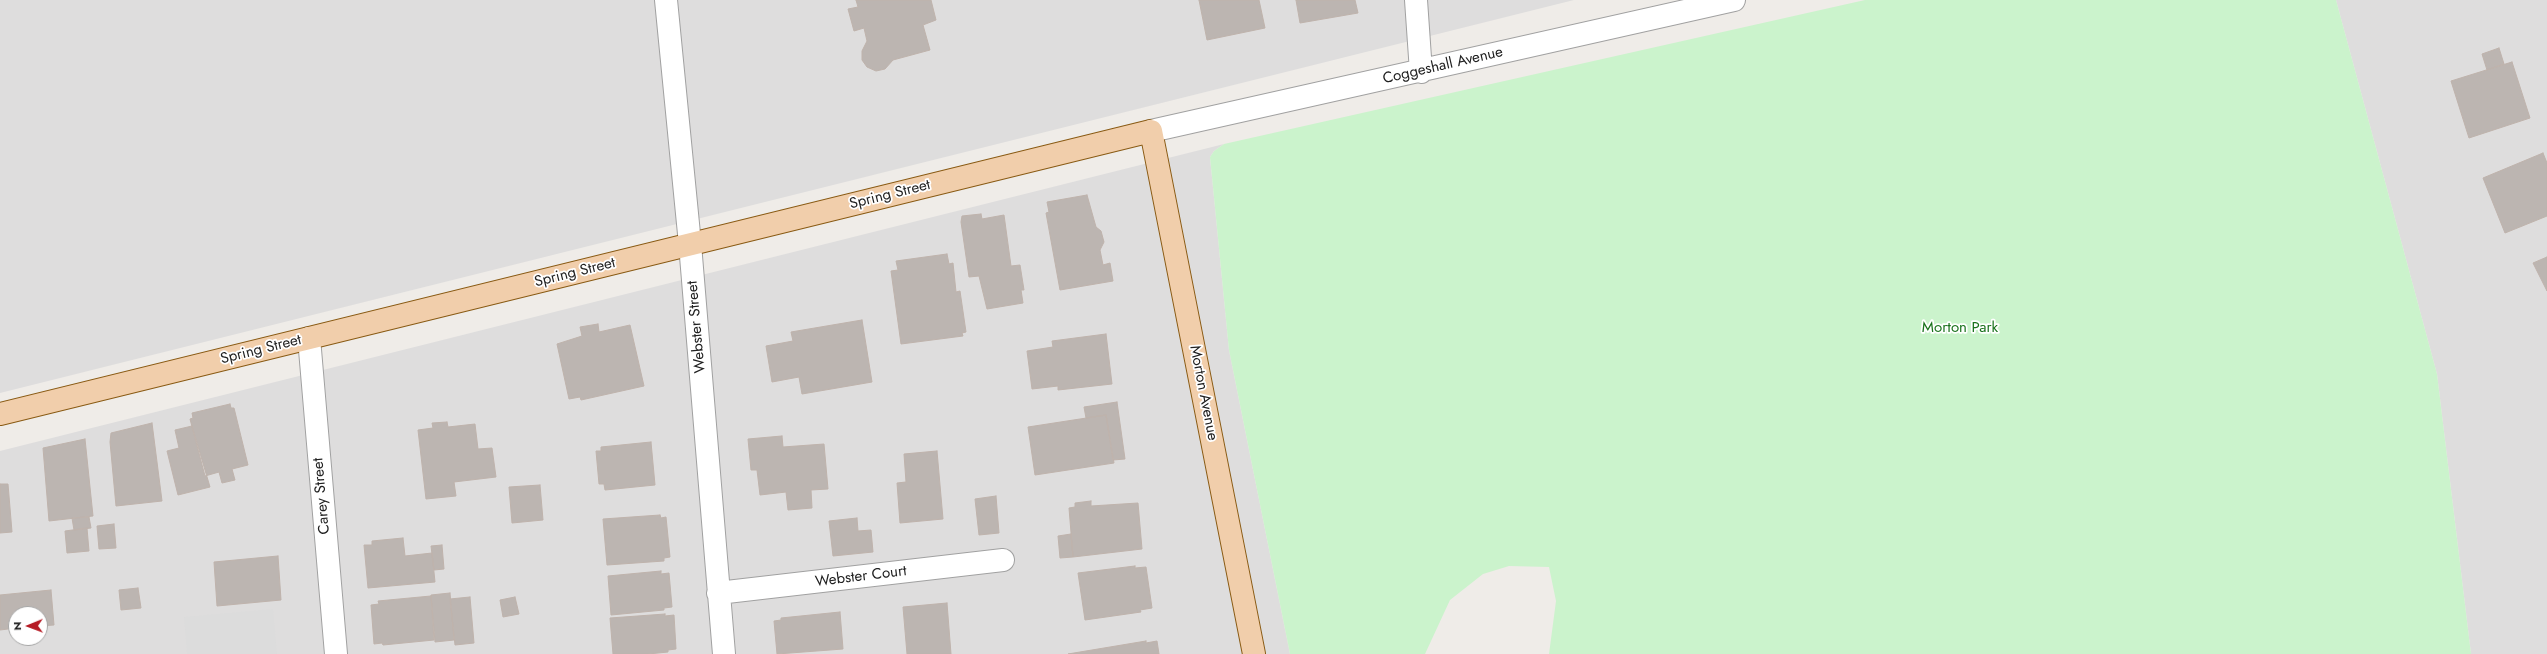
<!DOCTYPE html>
<style>
body{margin:0}
#map{position:relative;width:2547px;height:654px;overflow:hidden;background:#efece8;font-family:Jost,sans-serif}
canvas{display:block}
.north{position:absolute;left:8px;top:606px;width:40px;height:40px;box-sizing:border-box;background:#fff;border:1px solid #a6a6a6;border-radius:50%;rotate:269deg;font-size:11px;font-weight:700;line-height:16px;text-align:center;color:#202020}
.north::after{content:'';display:block;margin:auto;width:14px;height:18px;background:#b61a24;clip-path:polygon(50% 0,100% 100%,50% 72%,0 100%)}
</style>
<div id="map">
<canvas width="2547" height="654"></canvas>
<div class="north">N</div>
</div>
<script>
const ctx = document.querySelector('canvas').getContext('2d');
ctx.lineJoin = 'round';
function paint(path, color) {
  ctx.fillStyle = color;
  ctx.fill(path, 'evenodd');
}
function poly(rows) {
  const path = new Path2D();
  for (const r of rows) {
    path.moveTo(r[0], r[1]);
    for (let i = 2; i < r.length; i += 2) path.lineTo(r[i], r[i + 1]);
  }
  return path;
}
function strokePath(path, color, width, dash) {
  ctx.strokeStyle = color;
  ctx.lineWidth = width;
  ctx.lineCap = dash ? 'butt' : 'round';
  ctx.setLineDash(dash || []);
  ctx.stroke(path);
}
function write(font, color, halo, rows, align = 'center') {
  ctx.font = font + ' Jost,sans-serif';
  ctx.lineWidth = 3.5;
  ctx.setLineDash([]);
  ctx.textBaseline = 'middle';
  ctx.strokeStyle = halo;
  ctx.fillStyle = color;
  for (const [text, x, y, turn = 0] of rows) {
    ctx.save();
    ctx.translate(x, y);
    ctx.rotate((+turn || 0) * Math.PI / 180);
    ctx.textAlign = isNaN(turn) ? turn : align;
    if (halo) ctx.strokeText(text, 0, 0);
    ctx.fillText(text, 0, 0);
    ctx.restore();
  }
}
const residential = poly([
 [0,0,1574,0,0,393],
 [2336,0,2547,0,2547,654,2471,654,2437,374],
 [1224,144,1214,151,1210,157,1229,350,1290,654,0,654,0,451],
 [16,614,40,614,40,638,16,638]
]);
const park = poly([
 [1865,0,2336,0,2437,374,2471,654,1549,654,1556,601,1549,567,1509,566,1483,574,1450,600,1425,654,1290,654,1229,350,1210,157,1214,151,1224,144]
]);
const parking = poly([
 [273,609,277,654,187,654,184,617]
]);
const building = poly([
 [856,0,931,0,936,20,923,25,930,50,893,60,885,69,876,71,867,67,862,60,862,51,867,41,864,28,854,31,848,9,858,7,856,0],
 [1199,0,1259,0,1265,28,1207,40,1199,0],
 [1296,0,1355,0,1358,13,1300,23,1296,0],
 [2499,48,2504,64,2487,70,2482,54,2499,48],
 [2512,62,2530,118,2469,138,2451,81,2512,62],
 [2543,153,2547,163,2547,216,2505,233,2483,178,2543,153],
 [1087,195,1096,227,1101,231,1104,242,1100,250,1103,265,1110,263,1113,281,1060,290,1046,213,1049,212,1047,202,1087,195],
 [981,214,982,219,1004,215,1011,266,1020,265,1024,290,1021,290,1023,303,987,309,979,276,969,277,961,222,962,216,981,214],
 [947,254,949,264,953,263,956,292,960,291,966,332,962,333,963,336,901,344,891,271,898,270,896,261,947,254],
 [2547,257,2547,291,2533,263,2547,257],
 [862,320,872,382,802,394,799,377,772,382,766,346,793,341,791,332,862,320],
 [598,324,599,332,630,325,644,386,581,400,580,397,569,399,557,344,582,336,580,327,598,324],
 [1106,334,1112,384,1058,390,1058,386,1032,389,1027,351,1053,347,1052,341,1106,334],
 [1117,402,1125,459,1113,460,1106,415,1086,418,1084,407,1117,402],
 [230,404,231,408,234,408,248,465,232,469,235,480,222,483,219,472,205,476,190,419,193,418,192,413,230,404],
 [1106,415,1114,463,1035,475,1028,427,1106,415],
 [447,422,448,427,475,424,478,449,492,448,496,477,454,482,456,496,426,499,418,430,433,428,432,423,447,422],
 [152,423,162,501,116,506,110,442,111,433,152,423],
 [192,426,210,487,178,495,167,451,179,448,175,430,192,426],
 [782,436,783,447,824,444,828,489,811,490,812,508,788,510,786,492,760,495,757,470,751,470,748,439,782,436],
 [85,439,93,516,49,521,43,448,85,439],
 [651,442,655,485,605,490,604,484,599,484,596,451,601,451,601,447,651,442],
 [937,451,943,519,900,523,897,483,906,482,904,454,937,451],
 [0,484,8,484,12,532,0,533,0,484],
 [540,485,543,520,512,523,509,487,540,485],
 [996,496,999,533,979,535,975,499,996,496],
 [1091,501,1091,506,1138,503,1142,549,1073,557,1069,508,1075,507,1075,503,1091,501],
 [660,515,661,518,666,517,670,557,664,558,664,561,607,565,603,519,660,515],
 [89,517,91,528,74,530,72,518,89,517],
 [857,518,858,531,871,530,873,552,833,556,829,521,857,518],
 [114,524,116,548,99,549,97,526,114,524],
 [87,528,89,551,67,553,65,531,87,528],
 [1071,534,1073,557,1060,558,1058,536,1071,534],
 [403,538,405,556,432,553,435,582,368,588,364,545,372,545,372,541,403,538],
 [442,545,444,569,434,570,431,546,442,545],
 [278,556,281,600,217,606,214,562,278,556],
 [1135,566,1135,568,1146,567,1152,608,1140,610,1141,612,1085,620,1078,573,1135,566],
 [661,571,661,574,669,573,672,607,664,608,664,610,611,615,608,576,661,571],
 [138,588,141,608,121,610,119,590,138,588],
 [51,590,54,625,40,626,40,614,16,614,16,628,0,630,0,595,51,590],
 [450,593,454,640,435,642,431,595,450,593],
 [431,596,434,640,383,645,382,643,374,644,371,605,379,604,378,601,431,596],
 [470,597,474,643,455,645,450,599,470,597],
 [515,597,519,614,503,617,500,600,515,597],
 [947,603,951,654,907,654,903,607,947,603],
 [840,612,843,649,777,654,774,621,781,620,781,618,840,612],
 [665,614,665,616,674,615,676,649,668,650,668,652,648,654,613,654,610,618,665,614],
 [1146,641,1146,643,1157,641,1159,654,1068,654,1146,641]
]);
const minor = poly([
 [666,0,690,244,724,654],
 [1416,0,1421,72],
 [1151,131,1734,0],
 [309,338,336,654],
 [718,593,1003,560]
]);
const major = poly([
 [0,414,1151,131,1254,654]
]);
const streetNames = [
 ["Coggeshall Avenue",1443,66,-13],
 ["Spring Street",890,195,-14],
 ["Spring Street",575,273,-14],
 ["Webster Street",697,327,-95],
 ["Spring Street",261,350,-14],
 ["Morton Avenue",1203,393,79],
 ["Carey Street",322,496,-95],
 ["Webster Court",861,577,-7]
];
const parkNames = [
 ["Morton Park",1960,328]
];
paint(residential, '#dedddd');
paint(park, '#cbf3cc');
paint(parking, '#dcdcdc');
paint(building, '#bcb5b1');
strokePath(building, '#bfb3ac', 1);
strokePath(minor, '#a1a1a1', 24);
strokePath(major, '#895a13', 24);
strokePath(minor, '#fff', 22);
strokePath(major, '#f1ceab', 22);
write('15px', '#202020', '#fff', streetNames);
write('15px', '#1a721c', '#fff', parkNames);
</script>
